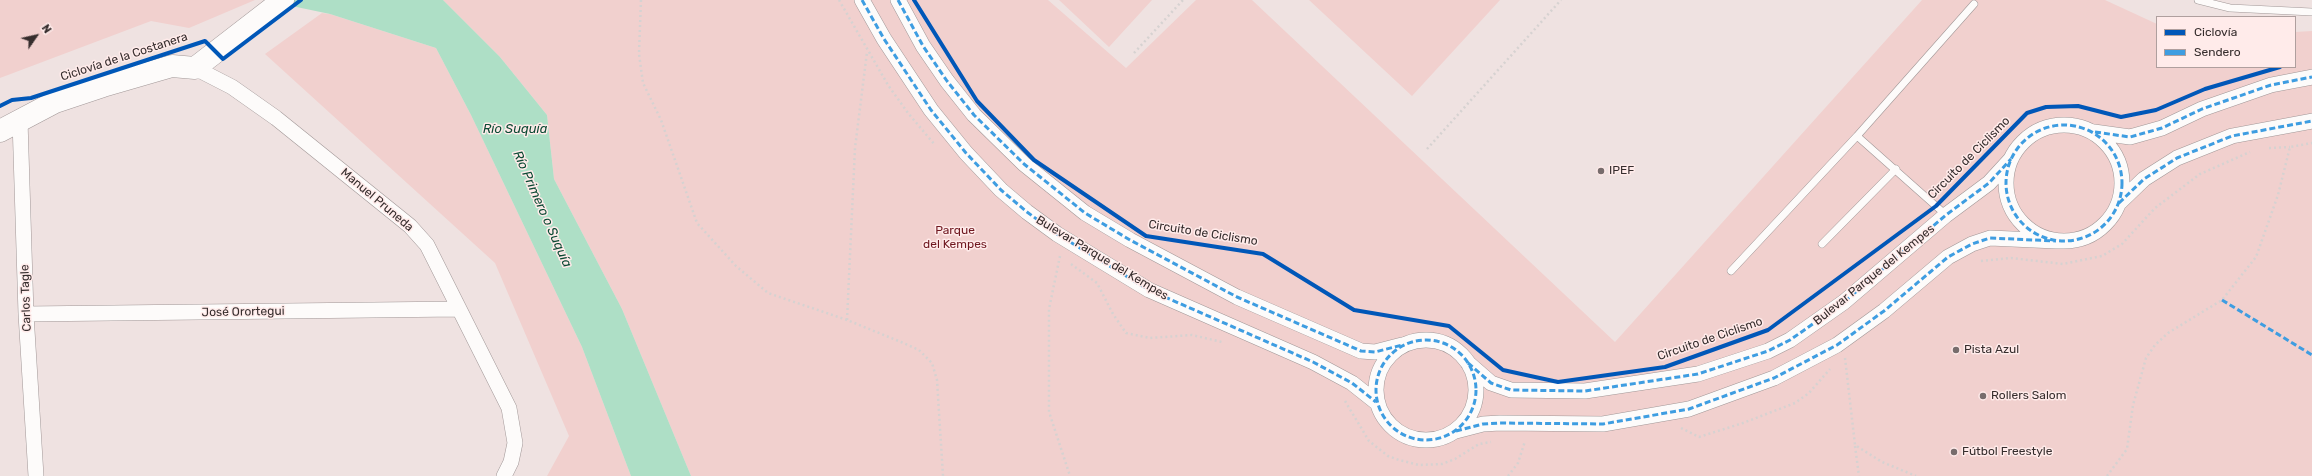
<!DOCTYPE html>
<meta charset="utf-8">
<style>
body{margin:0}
#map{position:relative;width:2312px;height:476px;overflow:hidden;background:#efe2e1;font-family:Rubik,sans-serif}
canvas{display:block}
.legend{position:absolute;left:2156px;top:16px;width:140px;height:52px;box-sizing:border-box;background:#ffebea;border:1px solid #af9f9e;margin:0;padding:5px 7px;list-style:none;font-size:12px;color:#362d2d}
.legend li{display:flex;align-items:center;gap:8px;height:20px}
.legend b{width:20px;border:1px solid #af9f9e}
.north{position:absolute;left:16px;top:16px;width:40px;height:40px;-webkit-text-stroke:3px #ffebea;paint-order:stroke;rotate:56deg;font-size:11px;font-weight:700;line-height:16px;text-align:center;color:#362d2d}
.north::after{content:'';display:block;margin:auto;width:14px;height:18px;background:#362d2d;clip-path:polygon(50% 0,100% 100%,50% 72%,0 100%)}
</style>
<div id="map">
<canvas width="2312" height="476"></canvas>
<ul class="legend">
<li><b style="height:5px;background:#0057b8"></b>Ciclovía</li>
<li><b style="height:5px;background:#3e9de1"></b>Sendero</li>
</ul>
<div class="north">N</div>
</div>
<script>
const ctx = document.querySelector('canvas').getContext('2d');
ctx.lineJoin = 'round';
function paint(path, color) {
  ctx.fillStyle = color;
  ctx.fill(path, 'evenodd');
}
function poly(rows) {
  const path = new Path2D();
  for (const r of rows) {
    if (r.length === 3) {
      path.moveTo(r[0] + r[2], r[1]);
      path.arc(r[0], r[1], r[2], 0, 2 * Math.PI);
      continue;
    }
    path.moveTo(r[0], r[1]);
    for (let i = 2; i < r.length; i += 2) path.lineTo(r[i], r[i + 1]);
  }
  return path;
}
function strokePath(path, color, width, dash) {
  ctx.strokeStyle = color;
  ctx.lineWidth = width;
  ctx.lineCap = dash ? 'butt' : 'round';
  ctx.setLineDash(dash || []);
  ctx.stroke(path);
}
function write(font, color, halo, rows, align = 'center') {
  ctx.font = font + ' Rubik,sans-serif';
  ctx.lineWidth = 3;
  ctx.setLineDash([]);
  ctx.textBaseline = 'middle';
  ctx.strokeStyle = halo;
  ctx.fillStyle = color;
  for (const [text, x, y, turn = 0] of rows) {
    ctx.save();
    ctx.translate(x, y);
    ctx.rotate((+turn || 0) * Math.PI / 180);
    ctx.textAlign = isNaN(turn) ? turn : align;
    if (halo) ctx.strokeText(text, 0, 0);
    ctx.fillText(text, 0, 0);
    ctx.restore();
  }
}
const green = poly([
 [0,0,255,0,189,28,151,21,0,78],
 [443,0,1048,0,1126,68,1196,0,1252,0,1615,342,1922,0,2105,0,2157,24,2157,67,2295,67,2295,32,2312,31,2312,476,691,476,622,309,554,179,547,115,500,57],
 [1059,0,1152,0,1109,47],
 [1309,0,1500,0,1412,96],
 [322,13,330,14,436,48,471,115,582,347,631,476,547,476,569,436,495,263,265,54]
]);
const water = poly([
 [263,0,443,0,500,57,547,115,554,179,622,309,691,476,631,476,582,347,471,115,436,48,330,14]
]);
const path = poly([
 [641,0,639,54,643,83,661,120,697,223,736,266,768,293,847,320,901,342,919,350,932,363,937,380,943,476],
 [839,0,888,85,908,113,935,145],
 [1134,53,1183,0],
 [2269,148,2290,147],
 [1427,149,1561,0],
 [1060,256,1049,309,1049,412,1070,476],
 [1981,261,2011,258,2063,264,2102,256,2122,244,2155,208,2200,174,2250,152],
 [1071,264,1097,283,1113,314,1126,333,1150,338,1192,335,1222,342],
 [847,320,855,148,867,52],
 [1845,358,1855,445,1882,462,1916,476],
 [1345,401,1369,441,1388,456,1399,460,1419,465,1442,464,1455,459,1479,444,1491,442],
 [1681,428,1699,437,1743,423,1795,403,1809,393,1830,369],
 [1855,446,1859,476],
 [1508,476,1518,463,1525,441],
 [2107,476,2127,449,2133,405,2146,358,2155,345,2168,333,2222,300,2256,257,2278,195,2290,147,2312,143]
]);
const service = poly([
 [2198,0,2230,8,2312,12],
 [1857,136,1946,215],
 [1822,244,1896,169],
 [1731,271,1857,136,1974,4]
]);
const minor = poly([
 [862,0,884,39,931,110,966,153,1001,190,1027,212,1057,234,1149,290,1313,362,1352,383,1376,402],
 [898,0,923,46,947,81,974,115,1024,164,1085,213,1130,240,1237,297,1361,351,1375,352,1402,345],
 [195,68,232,87,276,118,410,226,427,245,509,408,515,443,511,462,504,476],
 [20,120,26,314,36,476],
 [2064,183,58],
 [2094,132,2130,137,2162,128,2202,109,2271,85,2312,77],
 [2119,203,2144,179,2177,158,2232,136,2312,121],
 [26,314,459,309],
 [1426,390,50],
 [1468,363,1491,383,1511,390,1585,391,1698,374,1768,351,1790,340,1844,302,1946,215,1989,183,2011,159],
 [1456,431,1483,424,1500,423,1603,424,1689,409,1774,378,1837,345,1884,311,1948,257,1972,244,1990,238,2056,241]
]);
const primary = poly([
 [0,131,55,102,103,86,172,66,195,68,283,0]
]);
const quiet = poly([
 [862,0,884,39,931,110,966,153,1001,190,1027,212,1057,234,1149,290,1313,362,1352,383,1376,402],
 [898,0,923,46,947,81,974,115,1024,164,1085,213,1130,240,1237,297,1361,351,1375,352,1402,345],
 [2064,183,58],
 [2095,132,2130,137,2162,128,2202,109,2271,85,2312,77],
 [2119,203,2144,179,2177,158,2232,136,2312,121],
 [2222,300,2312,355],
 [1426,390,50],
 [1468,363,1491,383,1511,390,1585,391,1698,374,1768,351,1790,340,1844,302,1946,215,1989,183,2011,159],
 [1456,431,1483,424,1500,423,1603,424,1689,409,1774,378,1837,345,1884,311,1948,257,1972,244,1990,238,2056,241]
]);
const cycleway = poly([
 [914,0,977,101,1034,160,1146,236,1263,254,1354,310,1449,326,1503,370,1558,382,1665,367,1768,330,1936,206,2027,113,2046,107,2078,106,2121,117,2156,110,2205,89,2280,67],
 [0,106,12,100,31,98,205,41,223,59,301,0]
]);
const markers = [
 [1601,171,4,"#776c6c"],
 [1956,350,4,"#776c6c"],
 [1983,396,4,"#776c6c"],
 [1954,452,4,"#776c6c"]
];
const streetNames = [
 ["Ciclovía de la Costanera",124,57,-18],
 ["Circuito de Ciclismo",1969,158,-45],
 ["Manuel Pruneda",377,200,40],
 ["Circuito de Ciclismo",1203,233,9],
 ["Bulevar Parque del Kempes",1102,258,31],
 ["Bulevar Parque del Kempes",1874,275,-39],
 ["Carlos Tagle",26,298,-92],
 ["José Orortegui",243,312,-1],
 ["Circuito de Ciclismo",1710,339,-19]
];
const poiNames = [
 ["IPEF",1609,171],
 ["Pista Azul",1964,350],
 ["Rollers Salom",1991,396],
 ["Fútbol Freestyle",1962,452]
];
const parkNames = [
 ["Parque",955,231],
 ["del Kempes",955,245]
];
const waterNames = [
 ["Río Suquía",515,129],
 ["Río Primero o Suquía",542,209,66]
];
paint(green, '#f1d0ce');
paint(water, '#aedfc6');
strokePath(service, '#a19797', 8);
strokePath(minor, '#a19797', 16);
strokePath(primary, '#a19797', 23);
strokePath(path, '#d6d2d1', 2.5, [2, 3]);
strokePath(service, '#fdfbfa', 7);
strokePath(minor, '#fdfbfa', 15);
strokePath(primary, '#fdfbfa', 22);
strokePath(quiet, '#3e9de1', 3, [6, 3]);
strokePath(cycleway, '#0057b8', 4);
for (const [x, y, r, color] of markers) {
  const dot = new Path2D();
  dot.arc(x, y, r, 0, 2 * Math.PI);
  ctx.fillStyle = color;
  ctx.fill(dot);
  strokePath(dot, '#ffebea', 1.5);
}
write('12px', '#362d2d', '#ffebea', streetNames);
write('12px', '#362d2d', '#ffebea', poiNames, 'left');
write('12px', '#6f171f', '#ffebea', parkNames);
write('italic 13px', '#0b4a33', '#ffebea', waterNames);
</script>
